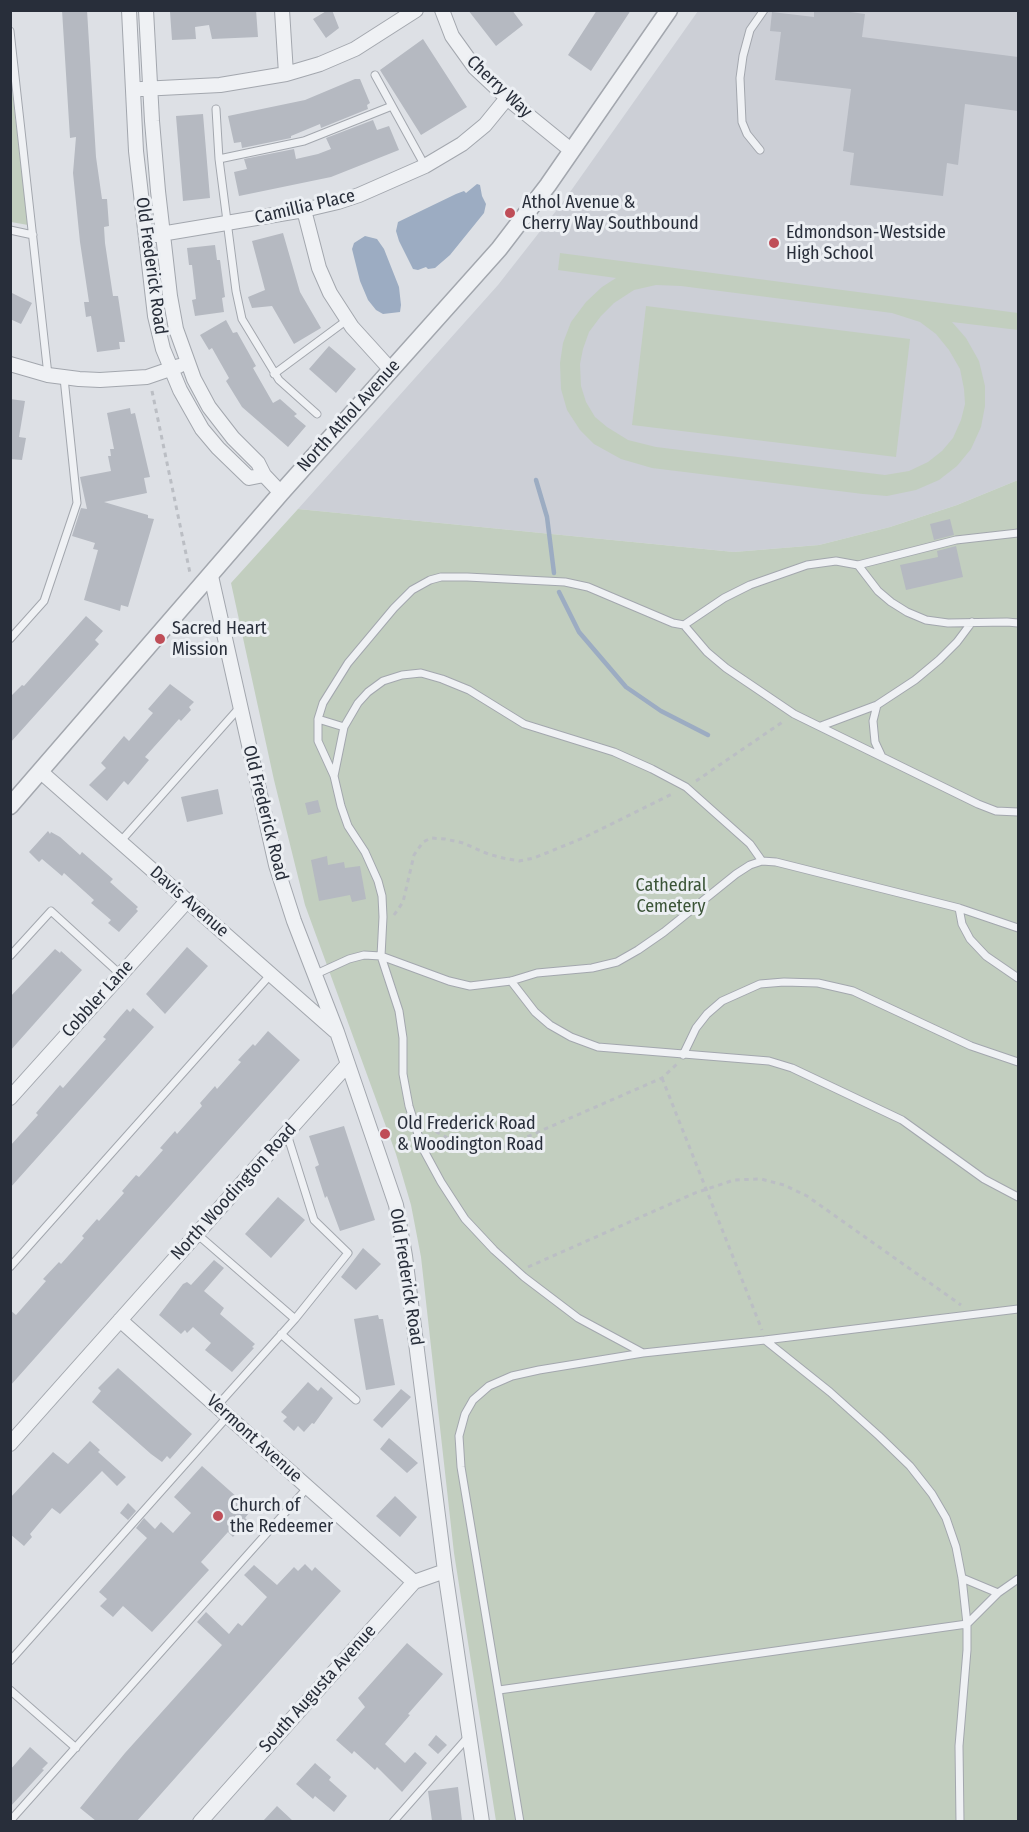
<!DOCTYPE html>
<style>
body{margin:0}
#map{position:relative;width:1029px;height:1832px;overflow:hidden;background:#dde0e5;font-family:"Fira Sans Condensed",sans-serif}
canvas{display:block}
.frame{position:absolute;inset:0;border:12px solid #282e3a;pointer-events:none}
</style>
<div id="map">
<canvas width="1029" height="1832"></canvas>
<div class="frame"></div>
</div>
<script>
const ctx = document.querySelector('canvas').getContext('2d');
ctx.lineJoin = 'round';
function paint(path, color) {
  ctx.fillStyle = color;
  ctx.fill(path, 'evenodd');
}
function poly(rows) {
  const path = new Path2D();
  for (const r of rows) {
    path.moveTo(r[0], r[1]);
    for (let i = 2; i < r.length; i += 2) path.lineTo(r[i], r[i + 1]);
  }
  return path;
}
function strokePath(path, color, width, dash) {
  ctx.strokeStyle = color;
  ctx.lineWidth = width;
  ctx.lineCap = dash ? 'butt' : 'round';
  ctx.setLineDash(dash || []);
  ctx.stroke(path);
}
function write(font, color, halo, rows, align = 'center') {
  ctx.font = font + ' "Fira Sans Condensed",sans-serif';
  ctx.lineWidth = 6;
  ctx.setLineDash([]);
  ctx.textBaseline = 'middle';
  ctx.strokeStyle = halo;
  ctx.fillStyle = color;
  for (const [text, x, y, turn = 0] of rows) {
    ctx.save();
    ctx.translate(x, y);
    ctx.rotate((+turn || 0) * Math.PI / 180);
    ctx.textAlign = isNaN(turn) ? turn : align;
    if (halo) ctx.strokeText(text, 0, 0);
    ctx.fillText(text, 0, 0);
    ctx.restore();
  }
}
const built = poly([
 [698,11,1018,11,1018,480,957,505,890,527,819,545,734,552,298,509,498,285,563,202]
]);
const green = poly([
 [11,88,12,89,28,225,11,222],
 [560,253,1018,313,1018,330,952,322,966,338,979,361,985,386,985,406,981,427,971,449,957,466,939,480,916,490,887,496,863,494,652,468,621,459,594,444,580,430,567,410,561,389,560,363,563,343,571,322,586,302,602,287,616,278,558,270],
 [656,285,681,286,892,313,920,322,936,334,949,350,960,369,964,389,965,404,961,420,953,438,942,451,928,462,909,471,885,475,656,447,628,440,607,427,595,417,586,402,581,386,580,364,583,349,589,332,601,316,614,303,634,290],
 [646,306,910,339,896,457,632,425],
 [1018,480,1018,1821,496,1821,454,1553,421,1257,411,1205,396,1154,305,905,274,780,231,583,298,509,734,552,819,545,890,527,957,505]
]);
const water = poly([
 [477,184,480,185,482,196,486,204,484,213,450,255,435,268,428,269,426,267,418,270,413,269,399,241,396,231,398,222,456,194,464,191,466,193],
 [365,236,377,239,384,249,399,287,401,305,400,312,383,314,376,310,368,300,360,281,352,249,354,243]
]);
const stream = poly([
 [536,480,547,517,554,573],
 [559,592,579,632,626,687,661,711,708,735]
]);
const building = poly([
 [62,10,87,10,96,157,102,199,107,199,109,226,104,227,105,243,113,296,118,296,125,342,119,342,120,349,97,352,91,316,86,317,84,302,89,302,80,242,73,173,76,137,70,138],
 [199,10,256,10,258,37,212,39,209,25,195,27,196,39,172,40,170,12],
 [328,10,332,10,339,28,326,38,313,19],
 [468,10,512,10,523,25,496,46],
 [597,10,631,10,591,71,568,55],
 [814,10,836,10,865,14,862,37,1018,57,1018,111,965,104,958,165,947,163,943,196,850,185,854,153,843,151,851,89,775,80,781,32,770,31,772,12,814,17],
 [423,39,467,107,421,135,380,70],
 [355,79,360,79,370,103,367,105,368,109,321,128,320,124,291,136,291,138,242,148,241,142,234,143,228,116,305,100],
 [203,114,210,198,183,201,176,116],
 [373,120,377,130,389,126,399,150,331,177,239,196,234,172,247,169,244,159,294,149,296,159,318,154,331,149,326,138],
 [283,233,300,292,321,328,294,344,272,306,252,308,248,297,265,290,252,241],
 [215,245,217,260,220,260,225,297,222,298,224,312,195,316,192,300,196,299,192,265,189,265,187,248],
 [10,292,32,303,21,324,10,319],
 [226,320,233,333,237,332,256,366,253,368,273,403,280,399,297,414,294,416,306,426,288,447,242,407,226,381,229,378,212,348,209,350,200,335],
 [329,346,356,369,336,393,309,369],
 [10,399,25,401,19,437,26,438,22,460,10,459],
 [130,408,131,414,135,413,150,477,144,478,147,493,104,502,148,515,148,518,154,519,128,607,121,605,120,611,84,600,98,550,93,549,95,543,72,536,81,508,87,509,80,477,111,471,108,456,111,456,110,449,114,449,107,413],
 [950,519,954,535,934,540,930,524],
 [956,546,963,577,906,590,900,565,938,557,937,551],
 [86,616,103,631,95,640,99,644,10,743,10,697,22,685,24,686],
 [170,684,194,702,189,707,191,710,181,721,179,719,145,757,149,760,128,785,124,781,107,801,89,785,106,768,101,763,124,736,129,741,153,713,148,709],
 [218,789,223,814,187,822,181,797],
 [318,800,321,812,308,815,305,803],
 [48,831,50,834,51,832,60,837,80,855,82,852,113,879,110,882,138,907,136,909,138,911,119,932,108,923,111,920,91,903,94,900,64,873,62,876,42,859,39,862,29,852],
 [327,856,328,865,344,862,345,868,360,866,366,899,352,902,350,895,319,901,311,860],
 [187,947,208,966,165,1014,146,994],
 [55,949,60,953,61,951,82,970,10,1051,10,997],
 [133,1008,154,1027,10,1188,10,1146,38,1115,36,1113,60,1085,63,1088,106,1039,103,1037,119,1018,127,1009,130,1012],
 [268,1031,300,1060,10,1386,10,1310,16,1315,46,1281,43,1279,59,1262,61,1264,84,1238,82,1236,97,1219,99,1221,124,1193,122,1191,136,1175,139,1177,163,1150,160,1148,175,1131,177,1134,202,1106,200,1103,215,1086,217,1089,241,1062,238,1060,253,1044,255,1046],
 [344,1126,375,1220,340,1231,327,1196,325,1198,315,1167,319,1165,309,1136],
 [278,1197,305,1220,271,1258,245,1234],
 [363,1248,381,1264,356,1290,341,1277],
 [214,1260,224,1268,204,1291,224,1308,220,1314,255,1344,252,1347,254,1348,232,1372,205,1350,211,1343,193,1327,187,1333,185,1330,181,1334,159,1315,183,1284,187,1282,191,1285],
 [378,1315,379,1319,383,1319,395,1385,366,1390,354,1319],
 [118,1368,192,1434,170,1459,167,1456,162,1462,151,1454,92,1402,101,1391,98,1388],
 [308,1382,318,1391,321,1387,333,1398,314,1424,312,1423,304,1432,298,1426,294,1431,283,1421,287,1417,281,1412],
 [401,1389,411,1397,382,1428,373,1420],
 [389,1438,418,1463,407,1473,380,1449],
 [90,1441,100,1450,98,1452,126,1477,117,1486,102,1471,60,1514,52,1508,30,1534,32,1537,24,1546,10,1534,10,1498,53,1452,68,1464],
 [202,1466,247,1506,245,1509,249,1513,245,1518,247,1520,233,1537,228,1532,201,1562,209,1570,152,1632,123,1606,113,1617,100,1606,107,1599,99,1592,147,1538,136,1528,144,1518,155,1529,161,1522,173,1533,191,1513,174,1497],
 [395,1496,417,1517,400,1537,376,1516],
 [128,1503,136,1511,128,1520,120,1513],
 [305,1564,312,1571,315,1567,341,1591,137,1821,96,1821,80,1808,125,1753,222,1645,197,1622,206,1612,229,1634,238,1623,242,1626,267,1597,244,1575,254,1565,277,1585,294,1567,298,1571],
 [407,1643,443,1674,408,1714,410,1715,385,1744,405,1763,415,1752,427,1763,402,1792,377,1767,375,1770,354,1751,352,1754,336,1740,365,1707,358,1698],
 [436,1735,447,1745,438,1754,428,1745],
 [30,1747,48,1763,42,1769,44,1770,10,1807,10,1770],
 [315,1763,331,1777,329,1780,347,1796,334,1812,315,1796,313,1799,296,1784],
 [458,1787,462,1821,432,1821,428,1791],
 [277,1806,293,1821,263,1821]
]);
const path = poly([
 [152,391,190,573],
 [696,781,784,721],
 [394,915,403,902,414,855,423,842,431,838,445,839,463,843,488,854,503,858,519,861,534,858,583,838,674,793],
 [662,1078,762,1330],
 [428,1127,467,1149,488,1151,506,1146,662,1078,677,1064],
 [528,1267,695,1193,734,1180,761,1179,784,1185,807,1196,961,1305]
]);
const service = poly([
 [10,31,48,375],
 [375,75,425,166],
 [216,109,219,159,304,141,392,106],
 [760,150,747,134,742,122,740,78,743,56,750,30,764,10],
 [219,159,236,291,242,319,279,380,317,414],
 [10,230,33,235],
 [274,374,347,320],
 [858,565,956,540,1018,533],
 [684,625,724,598,750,585,807,565,836,561,858,565,878,591,891,602,907,612,926,620,948,623,1007,622,1018,623],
 [10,639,44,601,77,503,64,378],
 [877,705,873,721,875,742,882,757],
 [318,719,344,727],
 [821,726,877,705,915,680,939,660,957,642,972,622],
 [334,776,344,727,358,703,368,692,383,681,402,675,421,673,442,679,469,690,524,724,614,752,652,769,686,787,750,844,762,861,776,862,959,908,1018,928],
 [120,842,240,707],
 [959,908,962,924,970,939,986,956,1018,978],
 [10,956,51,911,120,974],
 [314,975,349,959,364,955,381,956,449,981,470,986,511,981,537,973,592,968,617,962,638,950,664,932,736,874,750,865,762,861],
 [511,981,535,1012,550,1025,571,1037,598,1047,769,1061,792,1068,902,1120,984,1179,1018,1197],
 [683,1055,696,1028,707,1014,722,1001,760,984,784,982,818,983,853,991,971,1046,1018,1062],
 [197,1234,295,1319],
 [10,1267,271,974],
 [281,1334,356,1400],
 [765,1340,1018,1309],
 [217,1406,295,1319,348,1253,314,1220,287,1134],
 [962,1578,998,1593],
 [10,1661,228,1416],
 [10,1690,76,1748],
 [499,1690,967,1624,998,1593,1018,1579],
 [10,1821,308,1487],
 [393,1822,468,1737],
 [520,1822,461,1467,459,1436,465,1414,473,1400,489,1386,512,1376,539,1370,643,1353],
 [960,1822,959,1746,967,1650,967,1624,962,1578,956,1547,946,1518,932,1494,910,1466,879,1436,830,1392,765,1340,643,1353,578,1318,524,1277,494,1250,465,1219,441,1182,422,1147,409,1106,403,1074,403,1038,399,1011,381,956,383,917,382,896,378,881,365,852,348,826,341,806,334,776,318,741,318,719,323,703,348,663,394,608,412,590,430,580,441,577,467,577,565,582,588,587,673,623,684,625,707,652,726,668,794,714,978,804,996,811,1018,812]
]);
const minor = poly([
 [129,10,136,151,155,316,163,349,180,390,202,429,218,448,249,478,264,475],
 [146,10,152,121,158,191,170,296,176,329,194,379,209,407,233,438,258,463,264,475,281,493],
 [282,10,286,74],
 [442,10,452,36,475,68,507,98,572,151],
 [141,89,220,85,286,74,320,64,355,49,416,10],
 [304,210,319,268,330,293,352,327,391,370],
 [155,235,304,210,338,202,359,195,425,166,462,144,485,125,507,98],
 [10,364,48,375,79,379,100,380,147,377,179,366],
 [211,576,276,865,294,921,337,1032,396,1205,405,1256,445,1571,482,1822],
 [41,772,335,1031],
 [10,1098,187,901],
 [120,1320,414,1582],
 [10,1444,348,1064],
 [200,1822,414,1582,445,1571]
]);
const tertiary = poly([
 [10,806,281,493,499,249,548,185,669,10]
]);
const markers = [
 [510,213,6,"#bf4e58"],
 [774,243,6,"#bf4e58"],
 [160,639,6,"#bf4e58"],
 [385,1134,6,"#bf4e58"],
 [218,1516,6,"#bf4e58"]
];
const streetNames = [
 ["Cherry Way",499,87,43],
 ["Camillia Place",305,207,-13],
 ["Old Frederick Road",151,266,82],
 ["North Athol Avenue",349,416,-48],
 ["Old Frederick Road",265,813,76],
 ["Davis Avenue",189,902,41],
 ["Cobbler Lane",98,999,-48],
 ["North Woodington Road",234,1192,-48],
 ["Old Frederick Road",406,1277,81],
 ["Vermont Avenue",254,1439,42],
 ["South Augusta Avenue",318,1689,-48]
];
const poiNames = [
 ["Athol Avenue &",522,203],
 ["Cherry Way Southbound",522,224],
 ["Edmondson-Westside",786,233],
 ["High School",786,254],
 ["Sacred Heart",172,629],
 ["Mission",172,650],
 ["Old Frederick Road",397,1124],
 ["& Woodington Road",397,1145],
 ["Church of",230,1506],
 ["the Redeemer",230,1527]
];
const parkNames = [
 ["Cathedral",671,886],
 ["Cemetery",671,907]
];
paint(built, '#cccfd6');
paint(green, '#c2cebf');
paint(water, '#9cacc2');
strokePath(stream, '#9cacc2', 4.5);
paint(building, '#b5b9c1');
strokePath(service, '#a3a7ae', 9);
strokePath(minor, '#a3a7ae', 16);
strokePath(tertiary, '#a3a7ae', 19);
strokePath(path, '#bbbec4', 3, [4.5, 4.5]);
strokePath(service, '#eff1f4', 7);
strokePath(minor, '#eff1f4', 14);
strokePath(tertiary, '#eff1f4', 16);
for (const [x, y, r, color] of markers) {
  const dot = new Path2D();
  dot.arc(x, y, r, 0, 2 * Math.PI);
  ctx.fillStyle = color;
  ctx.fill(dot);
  strokePath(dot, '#eceff3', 2);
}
write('18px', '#282e3a', '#eceff3', streetNames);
write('18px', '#282e3a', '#eceff3', poiNames, 'left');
write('18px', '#3b5437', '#eceff3', parkNames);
</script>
